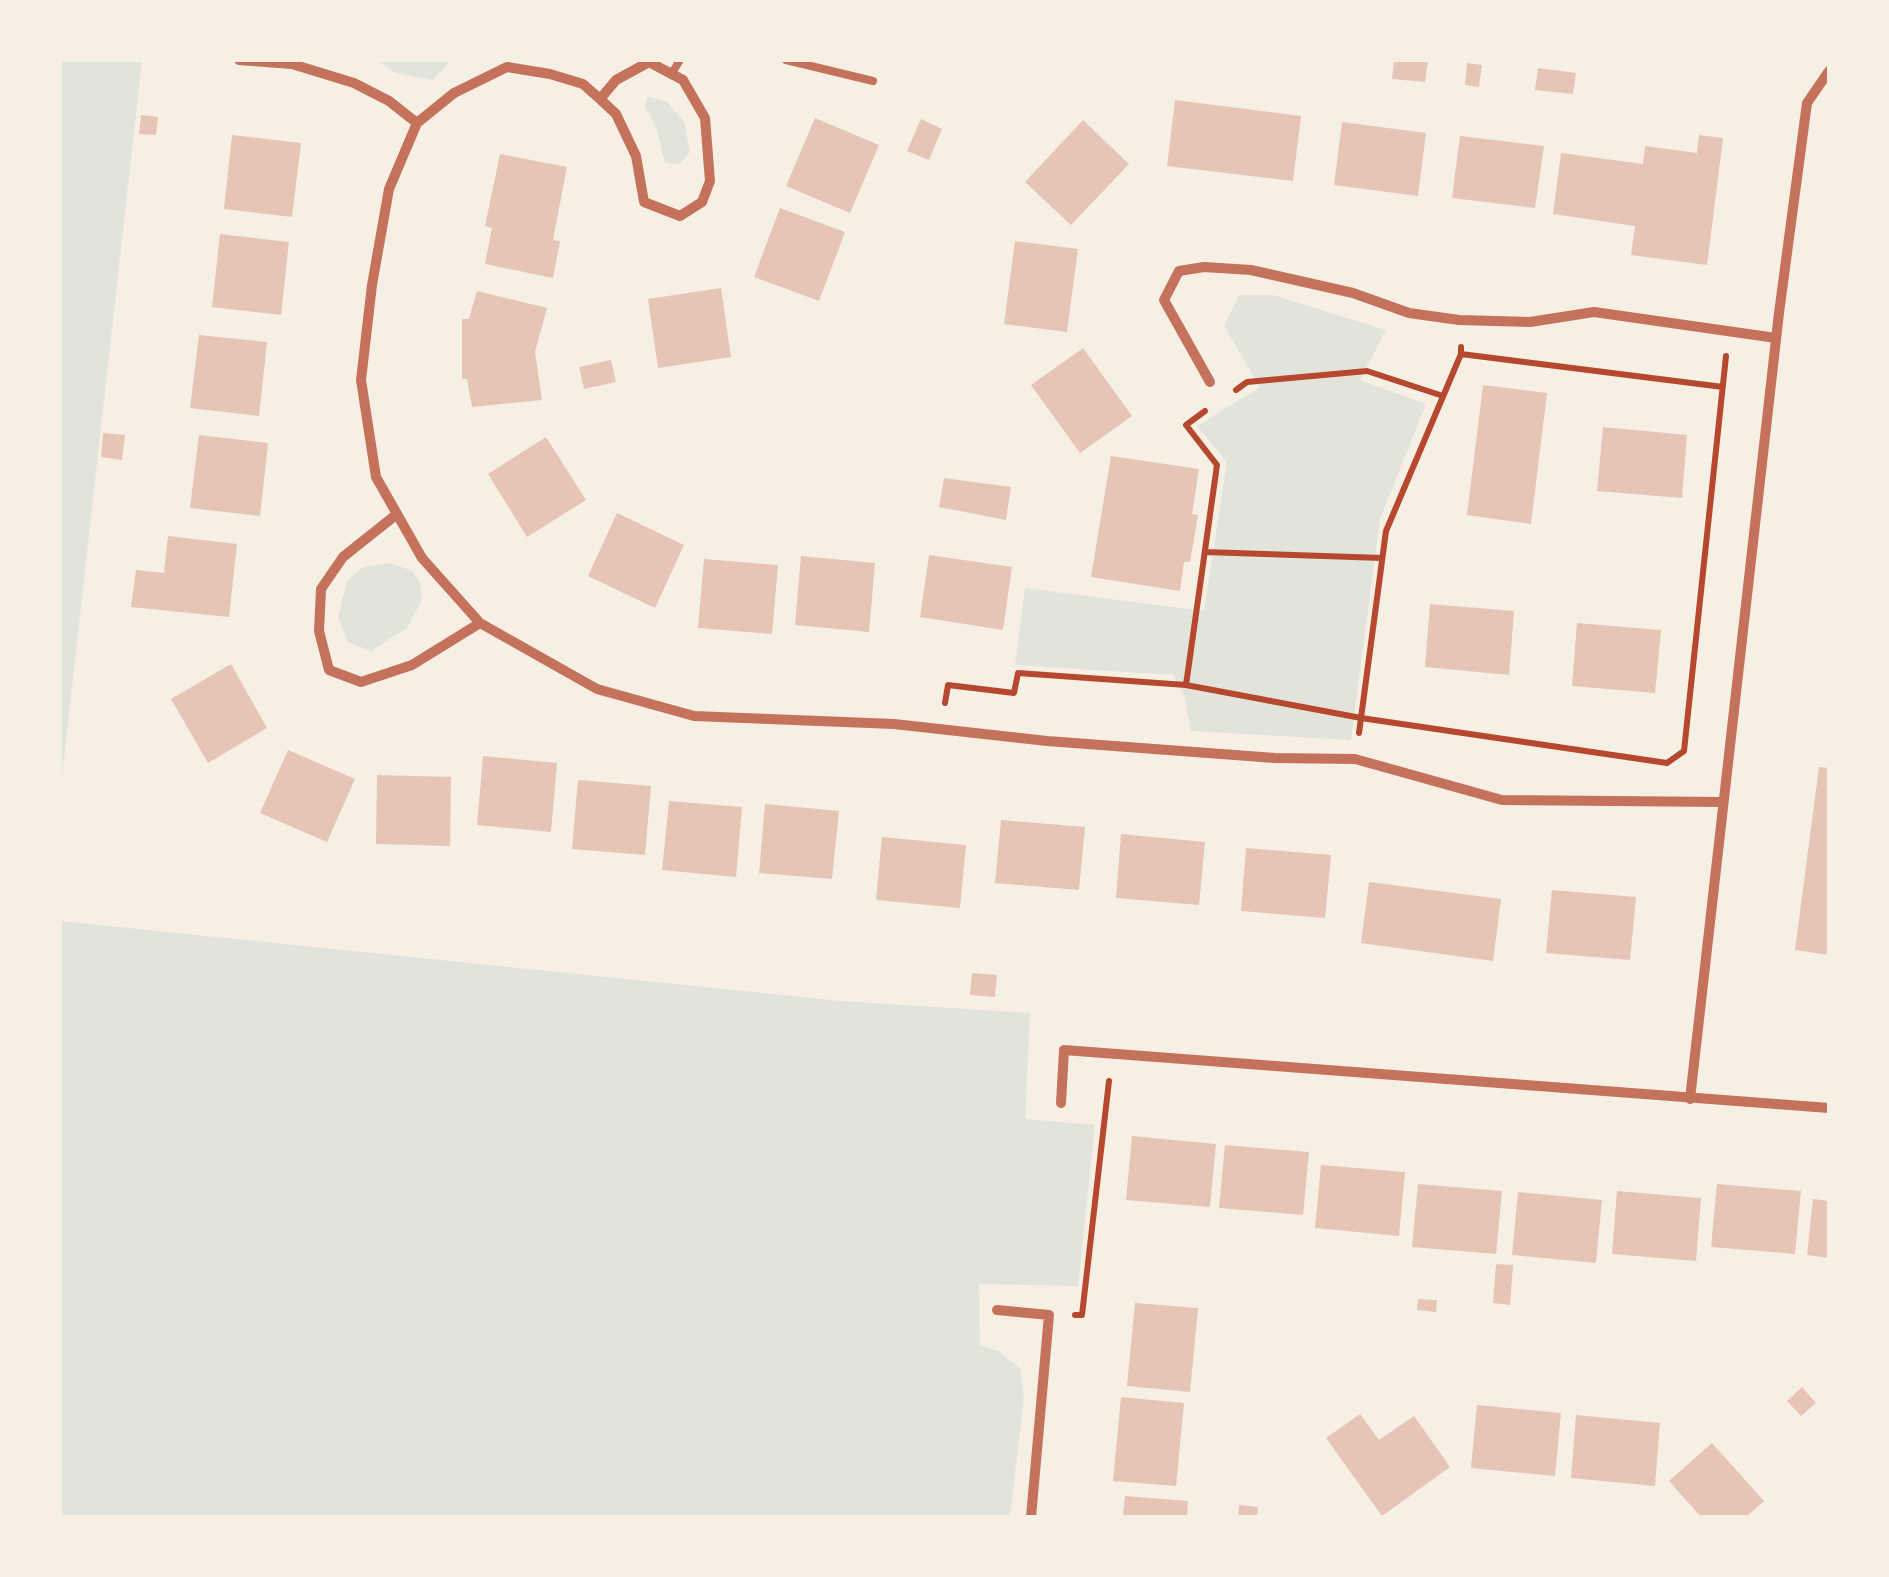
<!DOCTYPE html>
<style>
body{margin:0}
#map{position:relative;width:1889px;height:1577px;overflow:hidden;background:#f6efe4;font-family:"Noto Sans",sans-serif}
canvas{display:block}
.frame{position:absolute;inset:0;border:62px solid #f6efe4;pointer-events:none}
</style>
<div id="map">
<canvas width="1889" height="1577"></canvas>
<div class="frame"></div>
</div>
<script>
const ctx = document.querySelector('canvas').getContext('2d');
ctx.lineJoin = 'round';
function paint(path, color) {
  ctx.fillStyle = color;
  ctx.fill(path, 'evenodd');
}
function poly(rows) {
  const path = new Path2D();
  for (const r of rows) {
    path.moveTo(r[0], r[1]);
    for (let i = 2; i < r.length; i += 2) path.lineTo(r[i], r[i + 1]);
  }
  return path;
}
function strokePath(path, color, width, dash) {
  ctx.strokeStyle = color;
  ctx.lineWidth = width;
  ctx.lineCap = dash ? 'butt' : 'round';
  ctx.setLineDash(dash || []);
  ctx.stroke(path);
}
const green = poly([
 [60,60,142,60,60,795],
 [376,60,452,60,432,80,396,73],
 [647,97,666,101,684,121,690,152,680,164,665,163,656,127,645,107],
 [1239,295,1273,295,1386,330,1360,380,1426,404,1380,519,1351,740,1191,731,1184,695,1173,675,1015,665,1025,588,1204,611,1227,462,1197,426,1260,387,1224,326],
 [391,563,412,571,420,583,422,600,407,628,371,651,348,642,338,617,347,581,363,567],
 [60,921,841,1001,1030,1013,1025,1119,1095,1125,1078,1286,979,1284,980,1345,998,1351,1020,1368,1024,1397,1010,1517,60,1517]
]);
const building = poly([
 [1394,60,1428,60,1425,82,1392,79],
 [1467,63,1482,65,1479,87,1465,85],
 [1538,68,1576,73,1573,94,1535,90],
 [1175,100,1301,116,1293,181,1167,166],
 [141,115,158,117,156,135,139,134],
 [815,118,879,145,850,213,786,186],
 [921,119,942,129,929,160,907,151],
 [1083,120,1129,164,1071,225,1025,182],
 [1342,122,1426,133,1418,196,1334,185],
 [232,135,301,143,292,217,224,209],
 [1699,135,1723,138,1707,265,1631,255,1635,226,1553,214,1561,153,1643,164,1645,146,1697,153],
 [1460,136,1544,146,1535,208,1452,198],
 [500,154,567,167,553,240,560,241,553,278,485,264,492,228,485,226],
 [780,208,845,232,819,301,754,277],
 [220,234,289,242,281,315,212,307],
 [1015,241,1078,249,1067,332,1004,324],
 [721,288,731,357,658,368,648,299],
 [477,291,547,308,535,352,542,400,472,407,467,379,462,379,462,319,469,319],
 [199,335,267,342,259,416,190,408],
 [1083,348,1132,416,1080,453,1031,385],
 [611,360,616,382,584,389,579,367],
 [1483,385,1547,393,1531,524,1467,515],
 [1603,427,1687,435,1682,498,1597,491],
 [103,433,125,435,122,460,101,457],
 [199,435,268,443,260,516,190,508],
 [546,437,586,500,527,537,488,474],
 [1111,456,1199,469,1192,514,1198,515,1190,562,1184,562,1180,591,1091,577],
 [944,478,1011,487,1006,520,939,507],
 [617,513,684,545,655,608,588,576],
 [168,536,237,544,229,617,131,607,136,570,164,573],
 [929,555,1012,567,1003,630,920,617],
 [801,556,875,563,869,632,795,625],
 [704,559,778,565,772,634,698,628],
 [1430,604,1514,611,1509,675,1425,667],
 [1577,623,1661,630,1655,693,1572,686],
 [231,664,267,728,208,763,171,699],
 [288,750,355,779,327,842,260,813],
 [483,756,557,763,551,832,477,825],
 [1819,767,1829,768,1829,955,1795,950],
 [377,775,451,777,450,846,376,844],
 [578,780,651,786,645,855,572,849],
 [669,801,742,807,736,877,662,870],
 [765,804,839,811,832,879,759,873],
 [1001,820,1085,827,1079,890,995,883],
 [1121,834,1205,842,1199,905,1116,898],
 [882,837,966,845,960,908,876,900],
 [1246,848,1331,855,1325,918,1241,911],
 [1369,882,1501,899,1493,961,1361,943],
 [1552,890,1636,897,1630,960,1546,953],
 [972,973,997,975,995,997,970,995],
 [1132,1136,1216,1144,1210,1207,1126,1200],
 [1225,1145,1309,1152,1303,1215,1219,1208],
 [1321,1165,1405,1172,1399,1236,1315,1228],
 [1418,1184,1502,1191,1496,1254,1412,1247],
 [1717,1184,1801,1191,1795,1254,1711,1247],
 [1617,1191,1701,1198,1696,1261,1612,1254],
 [1518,1192,1602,1200,1596,1263,1512,1255],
 [1813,1199,1829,1201,1829,1258,1807,1255],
 [1496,1264,1513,1265,1510,1305,1493,1303],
 [1418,1299,1437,1300,1436,1312,1417,1310],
 [1135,1303,1198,1308,1190,1392,1127,1386],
 [1802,1387,1816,1403,1801,1416,1787,1401],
 [1121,1397,1184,1403,1176,1486,1113,1481],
 [1477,1405,1561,1413,1555,1476,1471,1468],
 [1360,1414,1379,1440,1414,1416,1450,1467,1382,1516,1326,1438],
 [1576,1415,1660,1423,1655,1486,1571,1478],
 [1712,1443,1764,1501,1746,1517,1701,1517,1669,1481],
 [1125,1496,1188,1501,1187,1517,1123,1517],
 [1239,1505,1258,1507,1257,1517,1238,1517]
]);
const path = poly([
 [1461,354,1723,387],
 [1236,390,1247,382,1367,371,1443,396],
 [1205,552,1382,558],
 [1186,685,1217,465,1186,425,1205,411],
 [945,703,948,685,1014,693,1018,673,1186,685,1361,718,1667,763,1684,751,1726,356],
 [1359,733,1386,531,1461,354,1461,347],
 [1075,1315,1082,1315,1109,1081]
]);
const service = poly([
 [786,60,873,81],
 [672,73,680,60]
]);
const minor = poly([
 [239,60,292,64,354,83,389,101,417,123],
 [600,99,616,80,649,62,683,80,705,118,710,181,702,202,680,216,644,202,636,156,616,114,600,99,583,84,550,74,507,67,454,93,417,123,389,189,372,285,361,380,376,477,422,558,480,623,597,689,694,716,894,724,1047,741,1275,758,1355,759,1502,800,1723,802],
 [1210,382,1164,300,1179,271,1204,267,1251,270,1353,293,1409,313,1459,320,1530,322,1594,312,1776,338],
 [397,514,343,557,321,589,319,631,329,670,361,682,412,665,480,623],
 [1690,1099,1779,313,1807,103,1829,71],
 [1061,1103,1064,1050,1829,1108],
 [997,1310,1049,1315,1031,1517]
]);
paint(green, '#e2e4dc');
paint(building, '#e6c5b7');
strokePath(path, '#b5482f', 6);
strokePath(service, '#c5725c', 8);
strokePath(minor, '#c5725c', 10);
</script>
